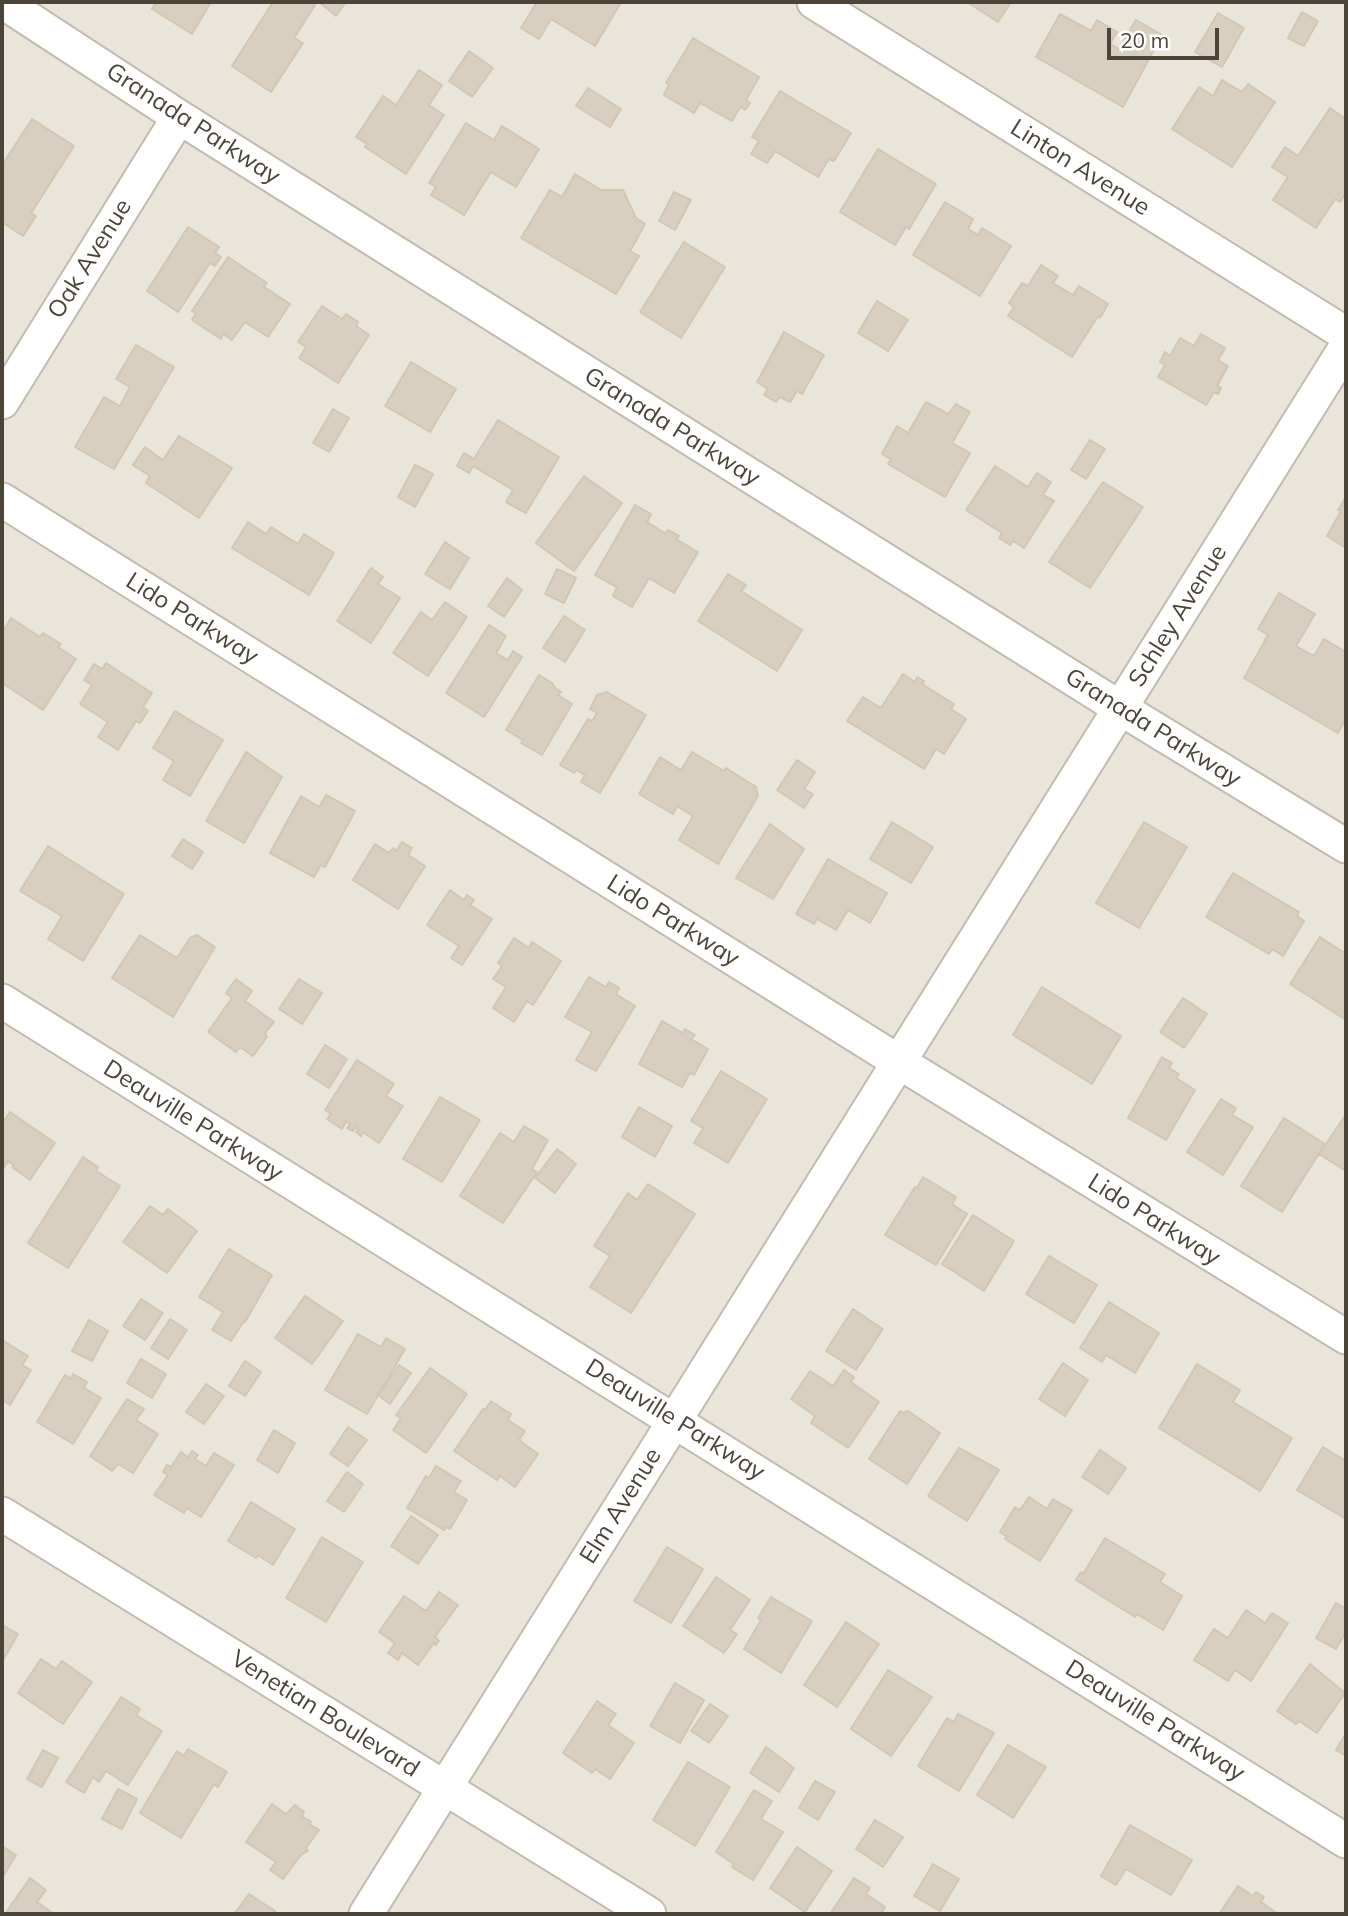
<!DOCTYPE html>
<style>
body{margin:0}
#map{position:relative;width:1348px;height:1916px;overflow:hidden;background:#f6f3ec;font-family:Mulish,sans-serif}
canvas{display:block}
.frame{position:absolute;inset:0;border:4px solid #4b4439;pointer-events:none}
.scale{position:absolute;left:1107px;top:28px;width:112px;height:32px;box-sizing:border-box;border:4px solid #4b4439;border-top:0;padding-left:9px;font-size:21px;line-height:24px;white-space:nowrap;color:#4b4439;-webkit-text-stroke:5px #fff;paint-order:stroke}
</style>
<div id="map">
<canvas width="1348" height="1916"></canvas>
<div class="frame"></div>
<div class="scale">20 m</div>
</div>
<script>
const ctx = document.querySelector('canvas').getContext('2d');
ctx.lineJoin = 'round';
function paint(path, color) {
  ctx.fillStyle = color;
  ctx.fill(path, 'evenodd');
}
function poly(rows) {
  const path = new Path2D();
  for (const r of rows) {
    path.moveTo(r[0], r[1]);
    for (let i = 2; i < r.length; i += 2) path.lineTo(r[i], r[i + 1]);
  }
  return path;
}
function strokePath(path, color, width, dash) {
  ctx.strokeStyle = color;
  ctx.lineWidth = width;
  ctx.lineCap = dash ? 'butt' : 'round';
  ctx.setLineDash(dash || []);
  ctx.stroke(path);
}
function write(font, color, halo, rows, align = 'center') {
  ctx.font = font + ' Mulish,sans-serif';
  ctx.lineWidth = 5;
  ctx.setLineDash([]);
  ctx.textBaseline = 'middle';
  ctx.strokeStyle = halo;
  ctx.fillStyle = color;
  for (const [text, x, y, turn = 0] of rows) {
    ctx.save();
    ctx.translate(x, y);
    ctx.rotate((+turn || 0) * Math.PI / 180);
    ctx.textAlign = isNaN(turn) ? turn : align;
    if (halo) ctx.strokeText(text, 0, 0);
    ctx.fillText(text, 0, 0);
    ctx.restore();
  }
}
const residential = poly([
 [2,2,1346,2,1346,1914,2,1914]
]);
const building = poly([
 [156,2,211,2,192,34,152,9,156,2],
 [273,2,310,2,315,5,294,38,303,43,271,92,232,66,273,2],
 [319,2,346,2,336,16,319,2],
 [537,2,616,2,620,4,595,46,551,19,539,39,521,28,537,2],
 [967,2,1011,2,998,22,967,2],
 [1302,12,1318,21,1304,46,1288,38,1302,12],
 [1218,13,1244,28,1222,67,1195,52,1218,13],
 [1060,14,1091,31,1097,20,1117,32,1110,44,1119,49,1136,20,1162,35,1123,107,1036,57,1060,14],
 [693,38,759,77,746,100,750,103,745,110,740,107,732,121,700,103,694,113,664,95,669,85,666,83,693,38],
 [469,51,493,68,472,97,449,81,469,51],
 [419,70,442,85,429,105,444,115,406,174,365,147,367,144,356,137,383,96,396,105,419,70],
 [1222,80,1242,92,1248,84,1275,102,1232,167,1172,129,1199,87,1213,96,1222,80],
 [588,88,621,109,610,127,576,106,588,88],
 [780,91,851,133,834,161,829,159,818,177,775,151,767,163,751,154,759,141,752,137,780,91],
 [1330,108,1346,119,1346,193,1340,202,1335,199,1316,228,1273,200,1288,177,1272,167,1285,147,1298,156,1330,108],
 [32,119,74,146,31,213,36,216,23,236,2,222,2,165,32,119],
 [466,123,494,140,502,126,539,149,516,187,491,172,464,215,431,195,436,187,429,183,466,123],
 [878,149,936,184,909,229,906,227,895,245,840,212,878,149],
 [575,174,601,190,623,190,636,218,645,224,630,251,639,256,616,294,521,238,550,190,562,197,575,174],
 [674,192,691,200,675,230,659,221,674,192],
 [945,202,973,219,968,229,978,235,982,228,1011,246,980,296,913,255,945,202],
 [188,227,219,247,215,253,221,257,215,266,210,263,178,312,147,291,188,227],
 [684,242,725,267,681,338,640,312,684,242],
 [228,257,267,283,264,287,290,304,268,337,245,322,232,340,223,334,221,339,192,320,196,313,192,311,228,257],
 [1041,265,1058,276,1053,283,1073,295,1079,286,1108,304,1100,318,1098,316,1072,357,1008,316,1014,307,1009,303,1022,283,1028,286,1041,265],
 [877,301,908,320,888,351,858,333,877,301],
 [322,306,342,319,346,314,358,322,356,326,369,335,338,383,299,358,306,347,298,342,322,306],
 [784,332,824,355,802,394,797,391,790,402,780,397,776,402,764,395,768,389,757,382,784,332],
 [1201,334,1225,348,1218,360,1228,366,1217,386,1221,388,1218,394,1214,392,1206,405,1158,377,1165,365,1160,362,1165,352,1170,356,1180,338,1194,346,1201,334],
 [136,345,174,367,114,469,75,447,104,397,120,406,130,387,116,379,136,345],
 [411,362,456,389,430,432,385,406,411,362],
 [926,402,948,414,956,404,970,412,952,443,970,453,945,497,888,464,891,459,882,454,897,426,908,433,926,402],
 [333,409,349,418,329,452,313,443,333,409],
 [498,420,559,457,526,513,506,502,513,490,473,466,469,473,457,466,464,453,474,459,498,420],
 [179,436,232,468,199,518,146,483,150,476,133,465,145,447,163,460,179,436],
 [1090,440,1105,449,1086,479,1071,470,1090,440],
 [415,465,433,474,415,507,398,497,415,465],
 [995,466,1028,487,1037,473,1051,482,1043,495,1054,501,1024,548,1013,541,1010,545,999,538,1002,533,966,510,995,466],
 [584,476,622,503,574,571,536,543,584,476],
 [1103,482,1143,507,1090,588,1049,562,1103,482],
 [1346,497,1346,548,1327,536,1341,511,1338,510,1346,497],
 [635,505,651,514,647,522,666,534,668,530,679,536,676,539,698,552,674,593,649,578,632,607,613,596,617,587,595,575,635,505],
 [248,522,266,534,271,527,298,544,304,534,334,553,309,595,232,548,248,522],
 [445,542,469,558,450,589,425,574,445,542],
 [371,568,383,577,378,584,400,598,371,643,337,621,371,568],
 [557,569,576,578,564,603,545,594,557,569],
 [728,574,746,585,741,591,802,630,777,671,698,621,728,574],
 [507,578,522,590,504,617,488,606,507,578],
 [1279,593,1315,614,1296,646,1314,656,1324,639,1346,652,1346,718,1338,733,1244,678,1268,635,1258,629,1279,593],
 [445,602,467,617,428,676,393,653,421,612,432,620,445,602],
 [564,616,585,630,565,662,543,648,564,616],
 [11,618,40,637,43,633,61,644,58,647,76,659,43,710,2,683,2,633,11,618],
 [489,625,506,636,496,653,508,660,513,651,522,657,484,717,446,693,489,625],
 [106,663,152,693,143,707,148,711,140,723,136,721,118,750,98,737,108,722,80,704,92,685,84,680,94,664,102,669,106,663],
 [903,674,915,682,917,677,924,681,922,684,954,704,951,709,966,719,944,754,936,749,924,769,847,721,863,697,881,708,903,674],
 [539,675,552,683,554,687,561,692,558,695,572,704,542,755,521,743,523,740,506,730,539,675],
 [607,692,646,715,600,793,581,782,585,775,576,770,574,773,560,765,588,719,592,721,597,713,590,709,597,695,607,692],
 [175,711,223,740,190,796,163,780,174,761,153,748,175,711],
 [246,752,282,777,244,843,206,821,246,752],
 [692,752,724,771,726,768,756,787,758,796,718,864,679,840,693,816,677,806,673,814,639,794,660,757,681,770,692,752],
 [797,760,815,772,804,789,813,794,804,808,777,790,797,760],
 [326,795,355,811,325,867,321,865,314,877,270,853,301,796,319,807,326,795],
 [892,822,933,847,911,883,870,859,892,822],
 [1144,822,1187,847,1139,928,1096,903,1144,822],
 [770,824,804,849,773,899,736,878,770,824],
 [183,839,203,852,192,869,172,856,183,839],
 [402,842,412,848,408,855,425,866,398,909,353,880,375,844,389,853,393,848,396,851,402,842],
 [48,846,124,894,83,961,48,939,62,916,20,891,48,846],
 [828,859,887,893,870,923,848,910,836,930,817,919,814,924,796,914,828,859],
 [1233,873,1299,912,1297,916,1304,921,1283,956,1272,949,1269,954,1206,917,1233,873],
 [450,890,464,900,467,895,474,900,470,905,492,919,462,965,451,958,459,946,427,925,450,890],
 [140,935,177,958,190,938,197,935,215,947,173,1017,112,978,140,935],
 [1320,937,1346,954,1346,1020,1290,984,1320,937],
 [514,938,529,948,532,942,561,961,533,1005,527,1001,514,1022,493,1008,506,987,493,979,502,966,498,963,514,938],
 [589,977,606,987,609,982,619,988,616,994,635,1006,596,1071,576,1060,592,1032,565,1017,589,977],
 [236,979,252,991,245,1001,274,1022,265,1033,267,1037,253,1056,240,1047,236,1052,208,1032,232,998,226,993,236,979],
 [299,979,322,993,302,1024,279,1009,299,979],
 [1042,987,1121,1036,1092,1084,1013,1035,1042,987],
 [1183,998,1207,1014,1184,1048,1160,1032,1183,998],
 [662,1021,683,1033,685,1029,695,1035,691,1039,708,1049,694,1075,690,1073,682,1087,639,1064,662,1021],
 [325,1045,347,1059,329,1088,307,1074,325,1045],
 [1162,1057,1172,1063,1169,1068,1179,1074,1176,1078,1195,1090,1166,1140,1128,1118,1162,1057],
 [357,1060,394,1084,386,1096,403,1106,379,1143,363,1132,361,1136,356,1132,358,1129,355,1127,353,1131,347,1128,350,1124,346,1121,342,1129,327,1119,331,1114,325,1110,357,1060],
 [721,1071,767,1099,728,1163,694,1143,703,1128,691,1121,721,1071],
 [440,1097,480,1120,442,1182,403,1159,440,1097],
 [1221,1099,1236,1108,1232,1115,1253,1127,1223,1175,1187,1152,1221,1099],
 [639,1107,672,1126,655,1157,622,1137,639,1107],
 [10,1112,55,1143,30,1180,12,1167,14,1165,8,1161,2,1171,2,1123,10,1112],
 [1345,1116,1346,1117,1346,1171,1319,1154,1345,1116],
 [1284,1118,1325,1144,1282,1212,1241,1186,1284,1118],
 [524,1126,548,1140,532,1169,537,1172,503,1223,460,1196,500,1133,514,1142,524,1126],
 [557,1149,576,1164,555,1193,535,1178,557,1149],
 [83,1157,98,1167,96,1171,120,1186,68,1268,28,1243,83,1157],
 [923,1177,956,1197,952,1204,967,1214,936,1265,885,1235,915,1187,917,1188,923,1177],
 [648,1184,695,1214,631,1313,590,1287,610,1256,594,1246,628,1193,637,1200,648,1184],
 [150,1206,163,1215,168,1209,197,1231,167,1273,123,1242,150,1206],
 [973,1215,1014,1241,984,1291,942,1264,973,1215],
 [229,1249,272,1275,245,1322,244,1321,231,1341,212,1330,223,1312,199,1297,229,1249],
 [1049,1256,1097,1285,1074,1323,1026,1294,1049,1256],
 [305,1296,343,1321,312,1364,275,1338,305,1296],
 [141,1299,163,1313,145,1340,123,1326,141,1299],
 [1109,1302,1159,1333,1135,1373,1106,1355,1102,1362,1080,1348,1109,1302],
 [853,1309,883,1329,856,1370,826,1351,853,1309],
 [170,1319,187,1330,168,1359,151,1348,170,1319],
 [89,1320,108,1331,92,1361,72,1351,89,1320],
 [358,1334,381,1347,386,1338,405,1349,367,1414,325,1390,358,1334],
 [2,1340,28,1356,22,1365,31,1370,10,1405,2,1400,2,1340],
 [141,1359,166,1374,152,1398,127,1383,141,1359],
 [245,1361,261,1372,245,1396,229,1386,245,1361],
 [1063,1363,1088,1380,1065,1416,1039,1399,1063,1363],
 [1197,1364,1240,1390,1233,1402,1292,1438,1260,1491,1159,1428,1197,1364],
 [399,1365,411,1373,390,1404,378,1395,399,1365],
 [430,1368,467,1394,426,1453,393,1430,401,1418,396,1415,430,1368],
 [844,1370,854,1377,851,1382,879,1402,848,1448,811,1423,815,1416,791,1399,810,1371,833,1386,844,1370],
 [73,1374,87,1382,84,1388,101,1398,73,1444,37,1422,65,1375,71,1379,73,1374],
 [206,1384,224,1396,204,1424,186,1412,206,1384],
 [127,1399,144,1409,136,1420,158,1434,133,1473,118,1464,112,1471,90,1456,127,1399],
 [491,1401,511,1414,508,1420,525,1431,519,1440,538,1454,515,1487,500,1476,497,1480,454,1451,483,1409,485,1410,491,1401],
 [900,1411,903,1413,908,1411,940,1433,907,1484,869,1459,900,1411],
 [348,1427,367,1440,348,1466,330,1454,348,1427],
 [274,1430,295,1443,278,1473,257,1460,274,1430],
 [1323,1447,1346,1461,1346,1519,1297,1490,1323,1447],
 [959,1448,999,1470,967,1521,928,1496,959,1448],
 [1100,1450,1126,1468,1108,1494,1082,1477,1100,1450],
 [192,1451,198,1455,195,1459,206,1466,214,1453,234,1465,201,1517,187,1508,184,1513,154,1495,168,1475,163,1472,167,1465,171,1467,181,1452,188,1457,192,1451],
 [436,1466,461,1481,454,1492,467,1500,450,1529,446,1527,444,1530,407,1508,426,1476,429,1478,436,1466],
 [347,1472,363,1484,344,1512,327,1501,347,1472],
 [1029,1497,1047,1509,1053,1499,1072,1510,1040,1561,1005,1539,1007,1537,1000,1532,1015,1507,1020,1510,1029,1497],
 [251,1502,295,1529,273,1565,258,1555,256,1558,228,1541,251,1502],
 [411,1516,438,1535,418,1564,391,1546,411,1516],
 [322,1537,363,1562,326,1622,286,1598,322,1537],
 [1105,1538,1165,1574,1160,1582,1182,1596,1163,1630,1137,1614,1135,1617,1076,1580,1081,1572,1083,1574,1105,1538],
 [667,1547,703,1569,671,1623,634,1601,667,1547],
 [716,1577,750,1600,730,1630,737,1634,724,1653,683,1626,716,1577],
 [439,1592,458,1605,435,1637,439,1641,436,1645,434,1643,418,1665,402,1653,398,1660,388,1653,395,1643,379,1632,404,1596,426,1611,439,1592],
 [771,1597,812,1621,781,1673,744,1649,761,1620,758,1618,771,1597],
 [1336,1603,1346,1609,1346,1632,1336,1649,1316,1638,1336,1603],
 [1246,1610,1265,1623,1272,1613,1288,1623,1251,1681,1235,1670,1228,1681,1194,1660,1214,1629,1228,1638,1246,1610],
 [846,1622,879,1644,837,1707,804,1685,846,1622],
 [2,1625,18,1634,2,1662,2,1625],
 [41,1659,56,1669,62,1661,92,1682,63,1724,18,1693,41,1659],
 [1310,1664,1345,1693,1317,1733,1299,1721,1296,1724,1277,1711,1310,1664],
 [888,1670,932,1697,891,1756,851,1729,888,1670],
 [675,1683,704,1700,680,1743,650,1726,675,1683],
 [121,1697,140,1709,136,1715,162,1731,128,1785,106,1771,99,1782,93,1777,84,1793,66,1782,121,1697],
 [597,1701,616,1714,608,1725,634,1743,610,1779,595,1769,592,1773,563,1753,597,1701],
 [710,1704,728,1716,709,1743,691,1731,710,1704],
 [958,1714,994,1733,959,1791,918,1766,947,1718,954,1722,958,1714],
 [1346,1733,1346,1756,1336,1750,1346,1733],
 [1008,1745,1046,1767,1013,1818,977,1795,1008,1745],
 [766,1747,794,1768,779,1792,750,1773,766,1747],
 [188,1749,227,1772,218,1787,214,1784,181,1838,140,1813,177,1751,184,1756,188,1749],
 [43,1750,58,1758,42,1787,27,1779,43,1750],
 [688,1762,730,1787,695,1846,653,1820,688,1762],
 [815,1781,835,1792,818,1820,799,1808,815,1781],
 [118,1789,137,1799,122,1829,102,1819,118,1789],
 [754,1790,772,1801,761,1819,783,1832,753,1880,732,1867,734,1864,716,1852,754,1790],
 [272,1804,286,1814,295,1805,304,1812,302,1816,311,1822,309,1824,319,1830,306,1848,308,1851,301,1855,283,1879,270,1870,276,1862,246,1842,272,1804],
 [875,1820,903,1837,883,1867,856,1849,875,1820],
 [1130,1825,1192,1860,1171,1895,1126,1869,1116,1885,1101,1876,1130,1825],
 [2,1846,16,1855,2,1878,2,1846],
 [797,1847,832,1871,805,1912,770,1888,797,1847],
 [933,1864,959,1879,940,1911,914,1896,933,1864],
 [30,1878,46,1890,37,1902,54,1914,5,1914,30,1878],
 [854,1878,870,1888,866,1894,885,1907,881,1914,830,1914,854,1878],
 [1238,1886,1253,1896,1256,1892,1264,1897,1261,1902,1278,1914,1219,1914,1238,1886],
 [249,1894,275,1911,273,1914,234,1914,249,1894]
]);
const minor = poly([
 [3,2,179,117,1120,708,1346,846],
 [814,2,1346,334],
 [2,402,179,117],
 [2,500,899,1062,1346,1337],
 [2,1001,1346,1841],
 [2,1514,649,1914],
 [366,1914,1346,347]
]);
const streetNames = [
 ["Granada Parkway",193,124,33],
 ["Linton Avenue",1080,168,32],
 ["Oak Avenue",90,259,-58],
 ["Granada Parkway",672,427,32],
 ["Schley Avenue",1178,616,-58],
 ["Lido Parkway",192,619,32],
 ["Granada Parkway",1153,728,32],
 ["Lido Parkway",673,921,32],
 ["Deauville Parkway",193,1121,32],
 ["Lido Parkway",1154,1220,32],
 ["Deauville Parkway",675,1420,32],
 ["Elm Avenue",621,1506,-58],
 ["Venetian Boulevard",325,1714,32],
 ["Deauville Parkway",1155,1721,32]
];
paint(residential, '#eae5da');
paint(building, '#d8cfc1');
strokePath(building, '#d3c7b4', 2);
strokePath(minor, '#c2bbae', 37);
strokePath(minor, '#fff', 33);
write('24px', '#4b4439', '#fff', streetNames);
</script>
